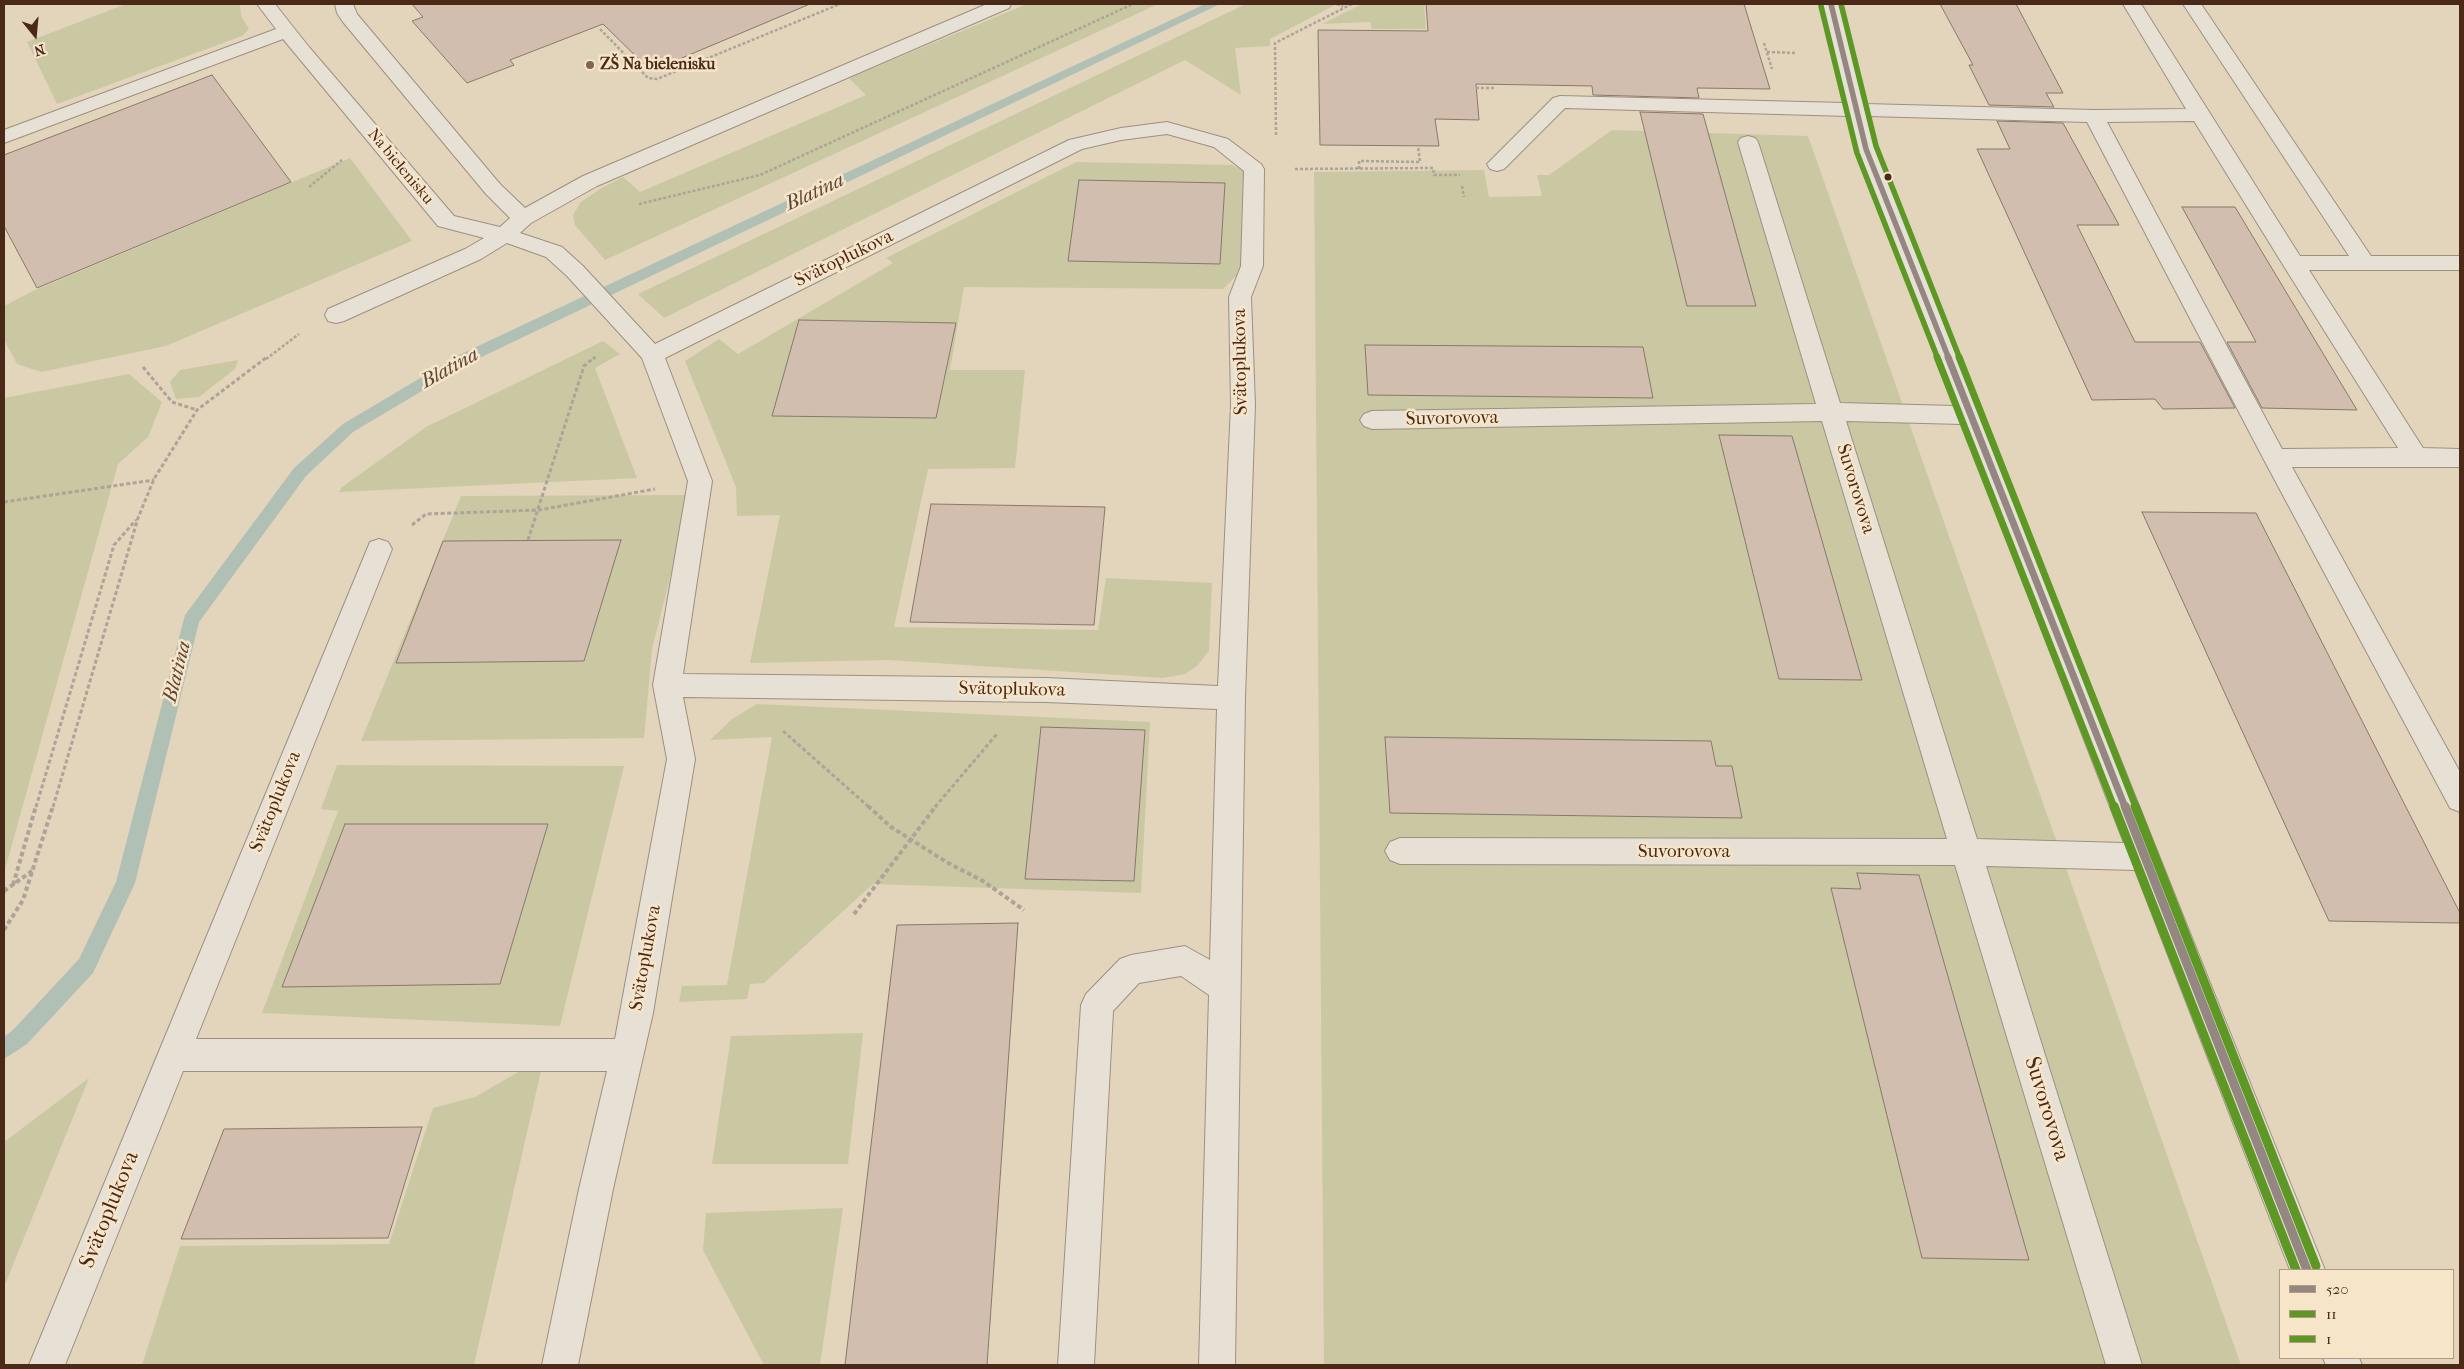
<!DOCTYPE html>
<meta charset="utf-8">
<style>
body{margin:0}
#map{position:relative;width:2464px;height:1369px;overflow:hidden;background:#e3d4bc;font-family:"IM FELL French Canon",serif}
canvas{display:block}
.frame{position:absolute;inset:0;border:5px solid #4b2919;pointer-events:none}
.legend{position:absolute;left:2279px;top:1269px;width:175px;height:90px;box-sizing:border-box;background:#f7e5ca;border:1px solid #b29a83;margin:0;padding:6px 9px;list-style:none;font-size:15px;color:#4b2919}
.legend li{display:flex;align-items:center;gap:10px;height:25px}
.legend b{width:25px;border:1px solid #b29a83}
.north{position:absolute;left:10px;top:10px;width:50px;height:50px;-webkit-text-stroke:4px #f7e5ca;paint-order:stroke;rotate:163deg;font-size:14px;font-weight:700;line-height:20px;text-align:center;color:#4b2919}
.north::after{content:'';display:block;margin:auto;width:18px;height:22px;background:#4b2919;clip-path:polygon(50% 0,100% 100%,50% 72%,0 100%)}
</style>
<div id="map">
<canvas width="2464" height="1369"></canvas>
<div class="frame"></div>
<ul class="legend">
<li><b style="height:6px;background:#948781"></b>520</li>
<li><b style="height:6px;background:#5d9824"></b>11</li>
<li><b style="height:6px;background:#5d9824"></b>1</li>
</ul>
<div class="north">N</div>
</div>
<script>
const ctx = document.querySelector('canvas').getContext('2d');
ctx.lineJoin = 'round';
function paint(path, color) {
  ctx.fillStyle = color;
  ctx.fill(path, 'evenodd');
}
function poly(rows) {
  const path = new Path2D();
  for (const r of rows) {
    path.moveTo(r[0], r[1]);
    for (let i = 2; i < r.length; i += 2) path.lineTo(r[i], r[i + 1]);
  }
  return path;
}
function strokePath(path, color, width, dash) {
  ctx.strokeStyle = color;
  ctx.lineWidth = width;
  ctx.lineCap = dash ? 'butt' : 'round';
  ctx.setLineDash(dash || []);
  ctx.stroke(path);
}
function write(font, color, halo, rows, align = 'center') {
  ctx.font = font + ' "IM FELL French Canon",serif';
  ctx.lineWidth = 5;
  ctx.setLineDash([]);
  ctx.textBaseline = 'middle';
  ctx.strokeStyle = halo;
  ctx.fillStyle = color;
  for (const [text, x, y, turn = 0] of rows) {
    ctx.save();
    ctx.translate(x, y);
    ctx.rotate((+turn || 0) * Math.PI / 180);
    ctx.textAlign = isNaN(turn) ? turn : align;
    if (halo) ctx.strokeText(text, 0, 0);
    ctx.fillText(text, 0, 0);
    ctx.restore();
  }
}
const green = poly([
 [126,4,240,4,241,16,249,29,242,36,57,104,27,42],
 [1027,4,1158,4,605,260,575,225,573,215,581,202,600,189,623,177,640,192,866,95,849,78],
 [1246,4,1337,4,1270,39,1270,46,1235,48,1241,95,1185,60,664,318,638,294],
 [1362,4,1424,4,1426,29,1372,29,1370,22,1322,24],
 [1612,130,1808,136,2241,1365,1324,1365,1314,172,1484,170,1489,197,1542,196,1537,175,1549,175],
 [350,158,412,241,166,346,41,372,17,364,4,339,4,306,33,291],
 [1076,162,1232,165,1244,170,1245,267,1223,289,964,287,950,370,1025,370,1015,468,928,469,894,627,1098,630,1106,578,1212,583,1209,651,1197,666,1185,674,1163,678,889,660,750,663,780,515,737,516,736,487,685,361,719,339,738,354,893,263,886,258],
 [603,341,620,354,595,368,637,478,339,492,342,487,426,427],
 [238,360,235,369,199,397,176,399,170,382,180,370],
 [129,374,162,402,148,437,118,464,4,873,4,398],
 [691,495,652,649,644,738,361,741,461,496],
 [757,704,1150,722,1141,893,873,884,764,983,750,984,747,999,679,1002,682,986,727,985,772,737,710,740,732,719],
 [337,765,624,766,560,1026,262,1013,338,811,321,809],
 [863,1033,848,1164,712,1164,731,1036],
 [520,1071,541,1071,474,1365,142,1365,180,1246,389,1244,433,1108,475,1097],
 [89,1078,4,1287,4,1142],
 [843,1208,820,1365,764,1365,703,1250,706,1213]
]);
const stream = poly([
 [1205,4,1220,4,469,363,353,432,306,476,199,622,135,883,93,973,27,1044,4,1059,4,1037,13,1030,79,959,116,882,185,615,294,468,343,424,459,355,1205,4]
]);
const building = poly([
 [412,4,810,4,651,71,603,24,510,60,514,65,467,83,412,21,423,17,412,4],
 [1426,4,1744,4,1770,89,1697,88,1699,98,1593,95,1592,86,1476,84,1479,120,1435,119,1439,146,1320,145,1318,30,1428,31,1426,4],
 [1940,4,2016,4,2063,93,2046,93,2054,107,1989,105,1969,65,1973,65,1940,4],
 [212,75,291,182,37,288,4,226,4,155,212,75],
 [1640,112,1703,114,1756,306,1687,306,1640,112],
 [1997,121,2063,123,2119,225,2077,225,2135,342,2200,342,2235,408,2163,409,2155,399,2092,400,1977,149,2010,149,1997,121],
 [1079,180,1225,183,1220,264,1068,261,1079,180],
 [2182,207,2235,207,2357,410,2262,408,2227,342,2256,342,2182,207],
 [799,320,956,323,936,418,772,416,799,320],
 [1365,345,1643,347,1653,398,1368,395,1365,345],
 [1719,435,1792,436,1862,680,1779,679,1719,435],
 [931,504,1105,507,1094,625,910,622,931,504],
 [2142,512,2256,513,2460,913,2460,923,2329,921,2142,512],
 [621,540,584,661,396,663,443,541,621,540],
 [1041,727,1145,730,1134,881,1025,879,1041,727],
 [1385,737,1711,741,1716,766,1732,766,1742,818,1390,813,1385,737],
 [345,824,548,824,500,984,282,987,345,824],
 [1857,873,1919,875,2029,1260,1922,1258,1831,888,1861,889,1857,873],
 [1018,923,987,1365,845,1365,897,925,1018,923],
 [422,1127,388,1238,181,1239,224,1129,422,1127]
]);
const pathFar2 = poly([
 [1337,4,1343,7],
 [600,29,648,78,657,79,840,4],
 [1764,43,1772,69],
 [1767,52,1797,53],
 [1476,88,1496,88],
 [1276,135,1275,43,1352,4],
 [1295,169,1433,168,1434,175,1460,175],
 [1359,169,1359,161,1420,162,1418,146],
 [1462,186,1464,197],
 [309,187,342,160],
 [639,204,760,175,1133,4],
 [266,359,299,334],
 [593,359,597,356]
]);
const pathFar1 = poly([
 [143,367,172,402,197,410],
 [4,502,154,480],
 [412,525,426,514,539,510,655,489],
 [528,540,584,366,595,357],
 [783,731,869,807],
 [36,807,114,545,136,520],
 [53,807,138,518,154,479,197,410,267,357],
 [935,807,997,734]
]);
const path = poly([
 [868,806,891,827,948,863,983,881,1024,910],
 [13,885,36,806],
 [4,891,32,871],
 [854,914,936,806],
 [4,930,23,900,53,806]
]);
const minor = poly([
 [257,4,275,4,309,47,454,216,500,227,510,218,486,194,343,22,337,13,335,4,353,4,357,14,500,184,525,208,583,176,987,4,1011,4,1009,8,597,186,531,223,520,233,562,247,583,266,655,344,1069,140,1121,128,1167,122,1228,139,1261,164,1264,169,1263,266,1251,297,1255,405,1245,698,1235,1365,1199,1365,1209,995,1181,976,1139,983,1113,1011,1094,1365,1058,1365,1081,1005,1086,994,1120,959,1131,955,1185,946,1210,960,1217,709,1046,702,683,697,695,759,653,1013,613,1189,578,1365,542,1365,579,1189,607,1071,183,1071,65,1365,29,1365,370,542,379,539,388,542,392,549,196,1039,615,1039,667,759,653,685,688,481,642,358,567,276,546,257,507,243,481,259,344,321,336,323,328,321,325,315,328,309,465,249,484,238,438,226,283,39,4,143,4,130,276,29,257,4],
 [1167,134,1214,147,1244,171,1241,266,1229,297,1231,405,1218,686,1046,678,683,674,712,481,665,358,1082,149,1121,140,1167,134],
 [1822,4,1840,4,1865,104,2094,110,2186,109,2123,4,2141,4,2300,256,2349,256,2183,4,2201,4,2371,256,2460,256,2460,270,2309,270,2423,448,2460,449,2460,467,2292,467,2460,772,2460,812,2450,808,2263,458,2087,122,1868,116,1876,149,2325,1270,2290,1270,2135,870,1986,866,2142,1365,2106,1365,1955,865,1400,864,1390,860,1385,851,1390,842,1400,838,1947,839,1822,421,1372,429,1364,426,1360,420,1364,414,1372,411,1816,404,1738,142,1741,138,1748,136,1755,138,1758,142,1840,403,1955,406,1856,149,1848,116,1565,108,1504,169,1497,171,1490,169,1487,164,1553,98,1560,96,1845,103,1822,4],
 [2194,121,2285,268,2398,448,2282,449,2107,122,2194,121],
 [1846,421,1962,424,2124,843,1977,839,1846,421],
 [2323,1358,2359,1358,2362,1365,2326,1365,2323,1358]
]);
const bus1Far2 = poly([
 [1831,4,1866,149,1949,359]
]);
const bus1Far1 = poly([
 [1948,357,2125,807]
]);
const bus1 = poly([
 [2125,806,2307,1270]
]);
const bus2Far2 = poly([
 [1821,6,1857,153,1938,359]
]);
const bus2Far1 = poly([
 [1937,357,2114,807]
]);
const bus2 = poly([
 [2114,806,2296,1270]
]);
const bus3Far2 = poly([
 [1841,4,1876,146,1960,359]
]);
const bus3Far1 = poly([
 [1959,357,2136,807]
]);
const bus3 = poly([
 [2135,806,2316,1266]
]);
const markers = [
 [590,65,5,"#806552"],
 [1888,177,4.5,"#4b2919"]
];
const farPoinames = [
 ["ZŠ Na bielenisku",600,65]
];
const farStreetnames = [
 ["Na bielenisku",400,167,50]
];
const streetNames = [
 ["Svätoplukova",844,259,-26],
 ["Svätoplukova",1241,362,-91],
 ["Suvorovova",1452,419,-1],
 ["Suvorovova",1855,489,73],
 ["Svätoplukova",1012,690,1],
 ["Svätoplukova",276,802,-68],
 ["Suvorovova",1684,852],
 ["Svätoplukova",646,958,-80]
];
const waterNames = [
 ["Blatina",815,193,-25],
 ["Blatina",450,369,-29],
 ["Blatina",178,672,-76]
];
const nearStreetnames = [
 ["Suvorovova",2046,1109,73],
 ["Svätoplukova",110,1210,-68]
];
paint(green, '#cac8a3');
paint(stream, '#b1c0b4');
paint(building, '#d1beae');
strokePath(building, '#87796b', 1);
strokePath(minor, '#9d9081', 2);
strokePath(pathFar2, '#ada398', 2.5, [3, 2]);
strokePath(pathFar1, '#ada398', 3, [4, 2.5]);
strokePath(path, '#ada398', 4, [4.5, 3]);
paint(minor, '#e7e0d5');
strokePath(bus1Far2, '#948781', 5.5);
strokePath(bus1Far1, '#948781', 7);
strokePath(bus1, '#948781', 9);
strokePath(bus2Far2, '#5d9824', 5.5);
strokePath(bus2Far1, '#5d9824', 7);
strokePath(bus2, '#5d9824', 9);
strokePath(bus3Far2, '#5d9824', 5.5);
strokePath(bus3Far1, '#5d9824', 7);
strokePath(bus3, '#5d9824', 9);
for (const [x, y, r, color] of markers) {
  const dot = new Path2D();
  dot.arc(x, y, r, 0, 2 * Math.PI);
  ctx.fillStyle = color;
  ctx.fill(dot);
  strokePath(dot, '#f7e5ca', 2);
}
write('bold 16px', '#4b2919', '#f7e5ca', farPoinames, 'left');
write('16px', '#4b2919', '#f7e5ca', farStreetnames);
write('19px', '#4b2919', '#f7e5ca', streetNames);
write('italic 20px', '#5b4637', '#f7e5ca', waterNames);
write('22px', '#4b2919', '#f7e5ca', nearStreetnames);
</script>
